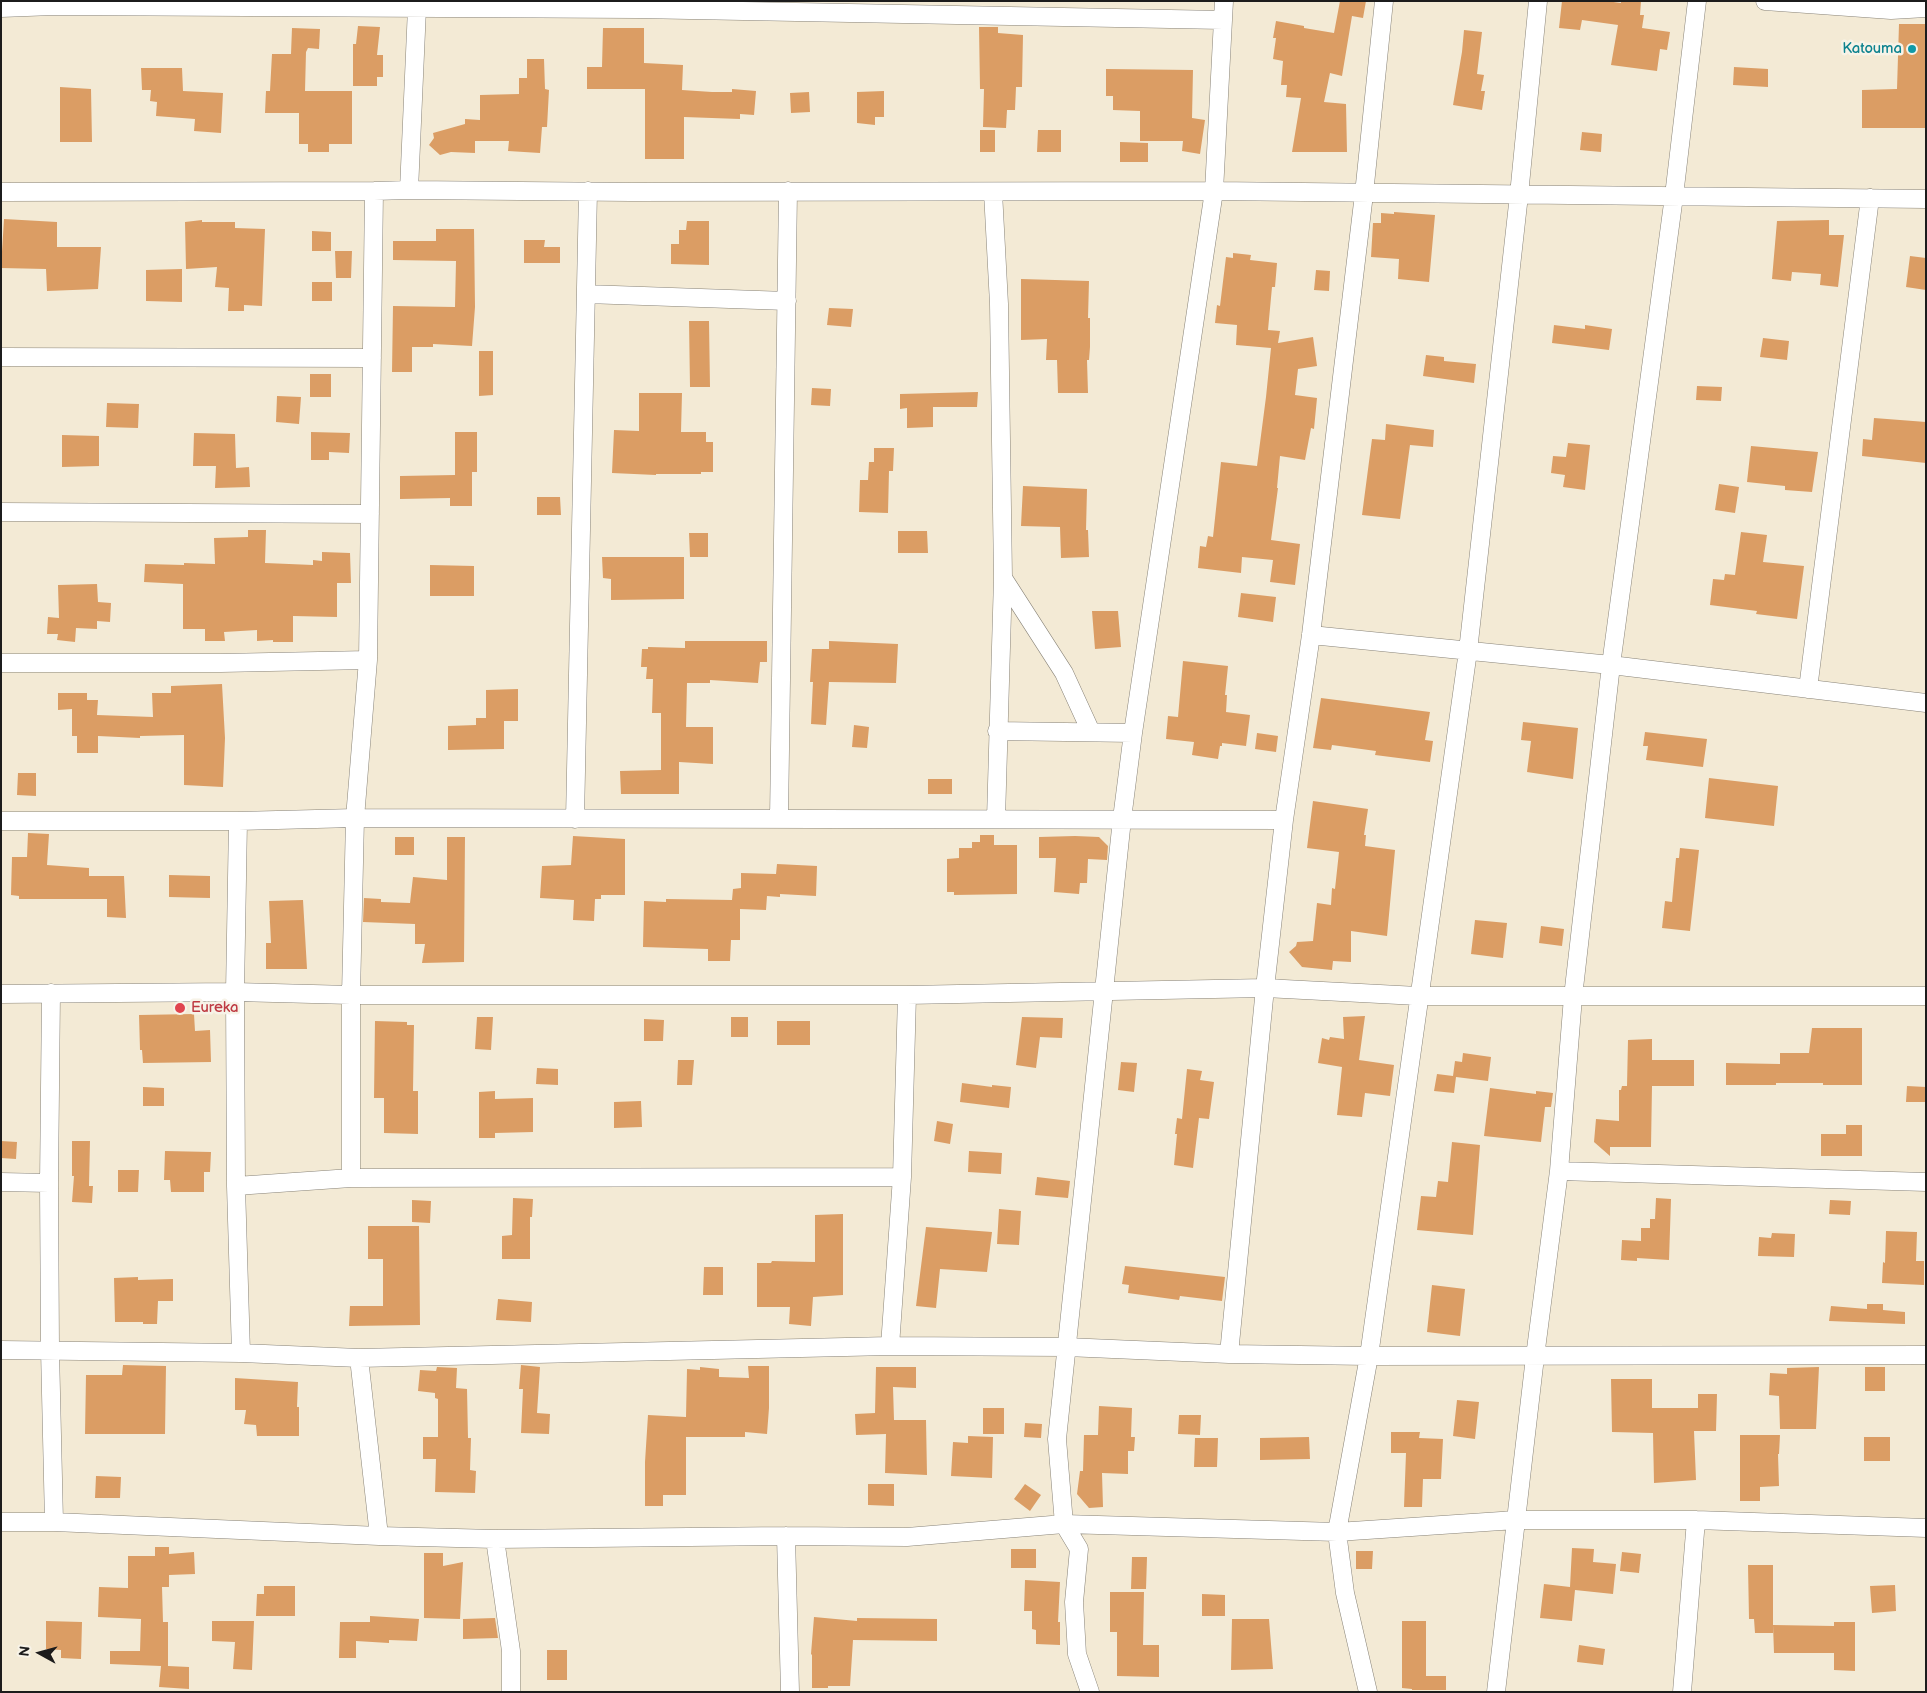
<!DOCTYPE html>
<style>
body{margin:0}
#map{position:relative;width:1927px;height:1693px;overflow:hidden;background:#f3ead5;font-family:"Balsamiq Sans",sans-serif}
canvas{display:block}
.frame{position:absolute;inset:0;border:2px solid #1c1c1c;pointer-events:none}
.north{position:absolute;left:15px;top:1628px;width:50px;height:50px;-webkit-text-stroke:4px #f7f3e8;paint-order:stroke;rotate:277deg;font-size:14px;font-weight:700;line-height:20px;text-align:center;color:#1c1c1c}
.north::after{content:'';display:block;margin:auto;width:18px;height:22px;background:#1c1c1c;clip-path:polygon(50% 0,100% 100%,50% 72%,0 100%)}
</style>
<div id="map">
<canvas width="1927" height="1693"></canvas>
<div class="frame"></div>
<div class="north">N</div>
</div>
<script>
const ctx = document.querySelector('canvas').getContext('2d');
ctx.lineJoin = 'round';
function paint(path, color) {
  ctx.fillStyle = color;
  ctx.fill(path, 'evenodd');
}
function poly(rows) {
  const path = new Path2D();
  for (const r of rows) {
    path.moveTo(r[0], r[1]);
    for (let i = 2; i < r.length; i += 2) path.lineTo(r[i], r[i + 1]);
  }
  return path;
}
function strokePath(path, color, width, dash) {
  ctx.strokeStyle = color;
  ctx.lineWidth = width;
  ctx.lineCap = dash ? 'butt' : 'round';
  ctx.setLineDash(dash || []);
  ctx.stroke(path);
}
function write(font, color, halo, rows, align = 'center') {
  ctx.font = font + ' "Balsamiq Sans",sans-serif';
  ctx.lineWidth = 5;
  ctx.setLineDash([]);
  ctx.textBaseline = 'middle';
  ctx.strokeStyle = halo;
  ctx.fillStyle = color;
  for (const [text, x, y, turn = 0] of rows) {
    ctx.save();
    ctx.translate(x, y);
    ctx.rotate((+turn || 0) * Math.PI / 180);
    ctx.textAlign = isNaN(turn) ? turn : align;
    if (halo) ctx.strokeText(text, 0, 0);
    ctx.fillText(text, 0, 0);
    ctx.restore();
  }
}
const building = poly([
 [1340,1,1366,1,1363,18,1352,16,1342,76,1330,73,1324,102,1346,104,1347,152,1292,152,1301,98,1286,97,1287,85,1281,85,1283,61,1273,59,1276,38,1273,38,1276,21,1304,26,1304,28,1334,33],
 [1562,1,1606,1,1621,3,1621,1,1641,1,1640,15,1644,15,1642,28,1670,32,1667,50,1660,49,1657,71,1611,65,1618,25,1582,20,1580,30,1559,28],
 [1899,24,1926,24,1926,128,1862,128,1862,90,1897,89],
 [358,26,380,27,377,55,383,55,383,77,377,77,377,86,353,86,353,44,356,44],
 [979,27,998,27,998,33,1023,35,1022,87,1016,87,1015,110,1007,110,1006,128,983,127,984,89,980,89],
 [292,28,320,29,319,49,308,48,306,52,305,91,352,91,352,144,329,144,329,152,308,152,308,144,299,144,299,113,265,113,266,91,270,91,272,54,291,54],
 [603,28,644,28,644,63,683,65,682,90,712,92,732,92,732,89,756,91,754,115,740,114,740,119,684,117,684,159,645,159,645,89,587,89,587,67,602,67],
 [1464,30,1482,32,1477,74,1484,75,1481,91,1485,91,1482,110,1453,105,1462,52],
 [527,59,544,59,545,89,549,90,547,127,542,127,540,153,508,151,509,141,475,141,475,153,451,152,440,155,429,145,434,138,433,133,465,124,465,119,480,120,480,95,519,94,519,78,527,78],
 [1734,67,1768,69,1768,87,1733,85],
 [141,68,182,68,183,91,223,93,221,133,194,131,195,119,156,116,157,102,150,101,151,90,142,90],
 [1106,69,1193,70,1192,118,1205,120,1200,154,1182,151,1183,141,1140,141,1140,111,1113,110,1113,96,1106,96],
 [60,87,91,89,92,142,60,142],
 [884,91,884,117,875,117,875,125,857,123,857,92],
 [809,92,810,112,791,113,790,93],
 [980,130,995,130,995,152,980,152],
 [1038,130,1061,130,1061,152,1037,152],
 [1582,132,1602,134,1601,152,1580,150],
 [1120,142,1148,143,1148,162,1120,162],
 [1394,212,1435,215,1429,282,1398,279,1399,259,1371,257,1373,223,1381,223,1381,213,1394,214],
 [4,219,57,222,57,247,101,247,98,289,47,291,46,269,1,268],
 [202,220,202,222,235,222,235,228,265,229,262,306,244,305,244,311,228,311,229,288,215,287,217,267,186,269,185,222],
 [1829,220,1829,235,1844,235,1838,287,1820,285,1821,274,1792,272,1791,281,1772,279,1777,221],
 [687,221,709,221,709,265,671,264,671,244,679,244,679,230,686,230],
 [436,229,474,229,475,307,472,346,433,344,433,347,412,347,412,372,392,372,393,306,455,307,456,261,393,260,393,241,436,241],
 [312,231,331,232,331,251,312,251],
 [524,240,545,240,544,247,560,247,560,263,524,263],
 [335,251,352,251,351,278,336,278],
 [1233,253,1251,255,1250,260,1277,263,1275,287,1272,287,1268,330,1280,331,1278,343,1313,337,1317,366,1298,369,1295,395,1317,398,1314,429,1311,428,1305,460,1280,456,1277,488,1278,488,1271,540,1300,544,1295,585,1270,582,1273,560,1242,557,1241,573,1198,568,1200,546,1206,547,1208,536,1213,537,1221,462,1257,466,1266,397,1271,348,1236,345,1237,325,1215,323,1217,305,1220,306,1226,257,1233,258],
 [1910,256,1926,258,1926,290,1906,287],
 [182,269,182,302,146,301,146,270],
 [1316,270,1330,271,1329,291,1314,290],
 [1021,279,1089,281,1088,318,1090,318,1090,347,1089,360,1087,360,1088,393,1058,393,1057,360,1046,360,1047,339,1021,340],
 [312,282,332,282,332,301,312,301],
 [829,308,853,309,851,327,827,325],
 [689,321,709,321,710,387,690,387],
 [1554,325,1585,329,1585,325,1612,329,1609,350,1552,343],
 [1763,338,1789,341,1787,360,1760,357],
 [479,351,493,351,493,395,479,396],
 [1426,355,1444,357,1444,361,1476,364,1474,383,1423,376],
 [310,374,331,374,331,397,310,397],
 [1697,386,1722,387,1721,401,1696,400],
 [812,388,831,389,830,406,811,405],
 [978,392,977,407,933,407,933,427,907,428,907,408,900,409,900,394],
 [639,393,682,393,681,432,706,432,706,442,713,442,713,472,701,472,701,474,656,474,656,475,612,473,614,430,639,431],
 [277,396,301,397,299,424,276,422],
 [107,403,139,404,138,428,106,427],
 [1874,418,1926,422,1926,463,1862,456,1863,439,1872,440],
 [1386,424,1434,430,1433,447,1410,445,1400,519,1362,515,1372,439,1385,440],
 [311,432,350,433,349,453,329,452,329,460,311,460],
 [455,432,477,432,477,472,472,472,472,506,450,506,450,498,400,499,400,476,455,475],
 [194,433,235,434,236,468,249,467,250,487,215,488,216,466,193,466],
 [62,435,99,436,99,466,62,467],
 [1568,443,1590,445,1585,490,1563,487,1565,475,1551,473,1553,456,1566,457],
 [1751,446,1818,452,1812,492,1785,490,1785,486,1747,482],
 [874,448,894,448,893,471,889,471,888,513,859,512,860,480,868,480,869,462,874,462],
 [1719,484,1739,487,1735,513,1715,510],
 [1023,486,1087,489,1086,530,1088,530,1089,557,1061,558,1060,527,1021,526],
 [537,497,560,497,561,515,537,515],
 [248,530,266,530,265,563,313,565,313,560,322,561,322,552,350,553,351,583,337,583,337,617,293,616,293,642,273,642,273,640,257,641,257,630,224,632,225,641,205,641,205,629,183,629,183,584,144,582,145,564,184,565,184,563,215,564,214,538,248,537],
 [898,531,927,531,928,553,898,553],
 [1741,532,1767,535,1763,562,1804,566,1797,619,1756,614,1757,611,1710,605,1713,579,1724,580,1725,574,1735,575],
 [689,533,708,533,708,557,690,557],
 [602,557,684,557,684,599,611,600,611,579,603,578],
 [430,565,474,566,474,596,430,596],
 [97,584,98,602,111,603,110,622,97,621,97,629,76,628,75,642,57,640,58,634,47,634,48,617,59,618,58,585],
 [1241,593,1276,597,1273,622,1238,617],
 [1092,611,1118,611,1121,647,1095,649],
 [685,641,767,641,767,662,760,662,758,683,710,680,710,683,687,683,686,727,713,727,713,764,679,762,679,794,621,794,620,771,661,770,661,713,652,713,653,679,646,679,647,667,641,667,642,649,648,649,648,647,685,648],
 [829,641,898,644,896,683,829,682,826,725,811,724,813,682,810,682,812,649,829,649],
 [1183,661,1228,666,1225,695,1227,695,1226,712,1250,715,1246,746,1222,743,1222,746,1220,746,1218,759,1192,755,1194,742,1166,739,1168,716,1178,717],
 [222,684,225,738,223,787,184,785,184,735,140,736,140,738,98,736,98,753,77,753,77,736,72,736,72,709,58,710,58,693,87,693,87,700,98,700,97,715,153,717,152,693,171,693,171,686],
 [518,689,518,721,504,721,504,749,448,750,448,726,476,725,476,718,486,718,486,690],
 [1321,698,1430,712,1425,740,1433,741,1430,762,1375,755,1376,751,1332,745,1331,750,1313,748],
 [1523,722,1578,728,1573,779,1527,772,1531,741,1521,740],
 [854,725,869,727,867,748,852,747],
 [1645,732,1707,739,1703,767,1646,760,1648,746,1643,746],
 [1257,733,1278,736,1276,752,1255,749],
 [18,773,36,773,36,796,17,795],
 [1709,778,1778,786,1774,826,1705,818],
 [928,779,952,779,952,794,928,794],
 [1313,801,1368,809,1364,835,1366,835,1365,846,1395,850,1387,936,1351,931,1351,962,1333,961,1332,970,1302,967,1289,952,1296,946,1297,942,1313,941,1317,903,1331,905,1332,888,1335,889,1339,852,1307,848],
 [28,833,49,834,47,865,89,868,89,876,124,876,126,918,107,917,107,899,19,899,19,896,11,895,12,857,27,857],
 [980,835,994,835,994,845,1017,845,1017,894,954,895,954,892,947,892,947,859,959,858,959,848,972,848,972,842,980,842],
 [573,836,625,839,625,895,601,895,601,899,595,899,594,921,573,920,574,900,540,898,542,866,571,865],
 [1075,836,1099,837,1108,846,1107,860,1088,859,1087,883,1080,883,1079,894,1054,892,1056,858,1039,858,1039,837],
 [395,837,414,837,414,855,395,855],
 [447,837,465,837,464,962,422,963,425,944,415,944,415,924,363,922,364,898,381,899,381,902,410,903,413,877,447,880],
 [1680,848,1699,850,1690,931,1662,928,1665,901,1672,902,1676,858,1679,858],
 [777,864,817,866,816,896,780,894,780,897,767,896,766,910,740,909,740,940,731,940,730,961,708,961,708,949,643,947,644,901,666,902,666,899,732,900,733,889,741,888,741,873,776,874],
 [169,875,210,876,210,898,169,897],
 [303,900,307,969,266,969,266,943,271,943,269,901],
 [1475,920,1507,923,1503,958,1471,954],
 [1541,926,1564,929,1562,946,1539,943],
 [194,1014,195,1031,210,1030,211,1062,143,1063,142,1050,140,1050,139,1015],
 [1365,1016,1359,1060,1394,1065,1390,1096,1365,1093,1362,1117,1337,1115,1342,1067,1318,1063,1322,1038,1329,1040,1330,1037,1344,1039,1343,1017],
 [477,1017,493,1017,491,1050,475,1049],
 [731,1017,748,1017,748,1037,731,1037],
 [1022,1017,1063,1018,1062,1038,1040,1037,1036,1068,1016,1065],
 [644,1019,664,1020,663,1041,644,1041],
 [375,1021,407,1022,407,1025,414,1025,413,1091,418,1091,418,1134,384,1133,384,1098,374,1098],
 [777,1021,810,1021,810,1045,777,1045],
 [1812,1028,1862,1028,1862,1085,1823,1085,1823,1083,1776,1083,1776,1085,1726,1085,1726,1063,1780,1064,1780,1053,1809,1053],
 [1652,1039,1652,1060,1694,1060,1694,1086,1652,1086,1651,1147,1610,1147,1610,1156,1594,1142,1596,1119,1619,1121,1619,1090,1621,1090,1622,1086,1627,1086,1628,1040],
 [1463,1053,1491,1057,1488,1081,1456,1077,1454,1093,1434,1091,1437,1074,1453,1076,1455,1061,1462,1062],
 [678,1060,694,1060,692,1085,677,1085],
 [1121,1062,1137,1063,1134,1092,1118,1090],
 [537,1068,558,1069,558,1085,536,1084],
 [1187,1069,1202,1071,1200,1080,1214,1082,1209,1119,1199,1118,1193,1168,1174,1165,1177,1134,1175,1134,1177,1118,1182,1119],
 [962,1083,992,1087,992,1085,1011,1087,1009,1108,960,1102],
 [1907,1086,1926,1087,1926,1102,1906,1102],
 [143,1087,164,1088,164,1106,143,1106],
 [1490,1088,1536,1094,1536,1091,1553,1093,1551,1107,1545,1107,1541,1142,1484,1136],
 [495,1091,495,1099,533,1098,533,1132,495,1133,495,1138,479,1138,479,1092],
 [641,1101,642,1127,614,1128,614,1102],
 [937,1121,953,1124,950,1144,934,1141],
 [1846,1125,1862,1125,1862,1156,1821,1156,1821,1134,1846,1134],
 [1,1141,17,1142,16,1159,1,1158],
 [72,1141,90,1141,89,1186,93,1186,92,1203,72,1202,74,1176,72,1176],
 [1452,1142,1480,1145,1473,1235,1417,1230,1421,1196,1436,1197,1438,1181,1448,1182],
 [165,1151,211,1152,210,1172,204,1172,204,1192,171,1192,170,1180,164,1180],
 [969,1151,1002,1153,1001,1174,968,1172],
 [118,1170,139,1170,138,1192,118,1192],
 [1037,1177,1070,1181,1068,1198,1035,1195],
 [513,1198,533,1199,532,1217,530,1217,530,1259,502,1259,502,1236,512,1235],
 [1656,1198,1671,1199,1669,1260,1637,1258,1637,1261,1621,1260,1622,1240,1641,1241,1641,1228,1650,1228,1650,1219,1655,1219],
 [412,1200,431,1201,430,1223,412,1222],
 [1830,1200,1851,1201,1850,1215,1829,1214],
 [999,1209,1021,1211,1019,1245,997,1244],
 [843,1214,843,1295,813,1297,811,1326,789,1324,790,1307,757,1307,757,1263,771,1263,772,1261,815,1262,815,1215],
 [368,1226,419,1226,420,1325,349,1326,350,1306,383,1306,383,1259,368,1259],
 [926,1227,992,1232,987,1272,940,1269,936,1308,916,1306],
 [1886,1231,1917,1232,1916,1261,1924,1261,1924,1285,1882,1283,1883,1262,1885,1263],
 [1772,1233,1795,1234,1794,1257,1758,1256,1759,1237,1771,1238],
 [1125,1266,1225,1277,1222,1301,1180,1296,1179,1300,1128,1293,1129,1285,1122,1284],
 [704,1267,723,1267,723,1295,703,1295],
 [138,1277,138,1280,173,1279,173,1301,158,1301,157,1324,143,1324,143,1322,115,1322,114,1278],
 [1432,1285,1465,1289,1460,1336,1427,1332],
 [498,1299,532,1302,531,1322,496,1320],
 [1867,1304,1883,1304,1883,1310,1905,1312,1905,1324,1829,1321,1831,1306,1867,1309],
 [123,1365,166,1366,165,1434,85,1434,86,1375,122,1375],
 [521,1365,540,1367,537,1413,550,1414,549,1434,521,1433,523,1389,519,1389],
 [748,1366,769,1366,769,1408,767,1434,745,1432,745,1437,686,1437,686,1495,663,1495,663,1506,645,1506,645,1462,648,1415,686,1417,687,1369,700,1370,700,1367,719,1369,719,1377,749,1378],
 [437,1367,457,1368,456,1388,467,1389,468,1438,471,1438,470,1470,476,1471,475,1493,435,1492,436,1459,423,1459,423,1437,438,1437,438,1399,435,1398,435,1393,418,1391,420,1370,436,1371],
 [876,1367,916,1367,916,1388,893,1387,894,1420,926,1420,927,1475,885,1473,886,1434,856,1435,855,1414,875,1413],
 [1819,1367,1816,1429,1780,1429,1779,1396,1769,1395,1770,1373,1787,1374,1787,1368],
 [1865,1367,1885,1367,1885,1391,1865,1391],
 [235,1378,298,1382,297,1407,299,1407,299,1436,257,1436,256,1425,244,1424,246,1410,235,1410],
 [1611,1379,1652,1379,1652,1408,1698,1408,1698,1394,1717,1394,1716,1431,1694,1431,1696,1480,1654,1483,1653,1433,1612,1432],
 [1457,1400,1479,1402,1475,1439,1453,1436],
 [1099,1406,1132,1408,1131,1437,1135,1437,1134,1451,1128,1451,1128,1474,1102,1473,1103,1507,1089,1508,1077,1494,1080,1471,1083,1471,1084,1435,1098,1435],
 [983,1408,1004,1408,1004,1434,983,1434],
 [1179,1415,1201,1415,1200,1435,1178,1434],
 [1025,1423,1042,1424,1041,1438,1024,1437],
 [1391,1432,1420,1432,1419,1438,1443,1439,1441,1479,1423,1479,1422,1507,1404,1507,1406,1453,1391,1453],
 [1740,1435,1780,1435,1779,1454,1778,1454,1779,1486,1760,1487,1760,1501,1740,1501],
 [968,1436,993,1437,992,1478,951,1476,953,1442,968,1443],
 [1309,1437,1310,1459,1260,1460,1260,1438],
 [1864,1437,1890,1437,1890,1461,1864,1461],
 [1195,1438,1218,1438,1217,1467,1194,1467],
 [96,1476,121,1477,120,1498,95,1498],
 [868,1484,894,1484,894,1506,868,1505],
 [1025,1484,1041,1495,1030,1511,1014,1499],
 [155,1547,169,1547,169,1554,194,1552,195,1574,169,1575,169,1587,162,1587,163,1622,168,1622,168,1666,189,1667,189,1689,159,1687,161,1666,110,1664,110,1651,140,1651,141,1619,98,1617,99,1587,128,1588,128,1556,155,1556],
 [1572,1548,1594,1549,1593,1562,1616,1564,1613,1594,1575,1590,1572,1621,1540,1618,1544,1584,1570,1587],
 [1011,1549,1036,1549,1036,1568,1011,1568],
 [1356,1551,1373,1551,1372,1569,1356,1569],
 [1622,1552,1641,1554,1639,1573,1620,1571],
 [424,1553,443,1553,443,1566,463,1562,460,1619,424,1618],
 [1132,1557,1147,1557,1146,1589,1131,1589],
 [1748,1565,1773,1565,1773,1633,1755,1633,1754,1619,1749,1619],
 [1025,1580,1060,1582,1058,1622,1060,1622,1060,1645,1036,1644,1036,1630,1032,1629,1032,1611,1024,1611],
 [1895,1585,1896,1611,1872,1613,1870,1586],
 [264,1586,295,1586,295,1616,256,1616,257,1594,264,1594],
 [1110,1592,1144,1592,1143,1645,1159,1645,1159,1677,1117,1676,1117,1632,1110,1632],
 [1202,1594,1225,1595,1225,1616,1202,1616],
 [370,1616,419,1619,417,1641,389,1640,389,1643,356,1641,356,1658,339,1658,340,1622,370,1622],
 [814,1617,857,1621,857,1618,937,1619,937,1641,853,1640,850,1686,828,1686,828,1688,812,1688,812,1655,811,1654],
 [495,1618,498,1638,463,1639,463,1619],
 [1232,1619,1269,1619,1273,1669,1231,1670],
 [46,1621,82,1622,81,1659,61,1658,61,1650,46,1649],
 [212,1621,254,1621,252,1670,233,1669,235,1642,212,1641],
 [1402,1621,1426,1621,1426,1676,1446,1676,1446,1690,1412,1690,1412,1689,1402,1688],
 [1834,1622,1855,1622,1855,1671,1834,1670,1834,1653,1774,1653,1773,1625,1834,1626],
 [1579,1645,1605,1649,1603,1665,1577,1662],
 [547,1650,567,1650,567,1680,547,1680]
]);
const street = poly([
 [1765,1,1891,10,1926,8],
 [1,8,53,6,636,9,1223,20],
 [409,190,417,8],
 [1,192,374,191,409,190,631,192,1214,191,1926,199],
 [993,192,999,304,1003,578,996,819],
 [586,294,787,301],
 [1,357,372,358],
 [1,512,370,514],
 [1003,578,1064,673,1091,732],
 [1311,635,1611,665,1926,703],
 [1,663,221,663,368,660],
 [1808,689,1870,198],
 [997,731,1133,733],
 [575,819,588,191],
 [779,819,788,191],
 [1,821,238,821,355,818,1284,820],
 [238,821,235,992,236,1186,241,1353],
 [51,993,49,1183,50,1350,54,1522],
 [1,994,235,992,351,995,907,995,1265,988,1418,996,1926,996],
 [1559,1171,1926,1182],
 [351,1178,351,995,355,818,368,660,374,191],
 [1,1182,49,1183],
 [236,1186,351,1178,902,1177],
 [890,1346,902,1177,907,995],
 [1,1350,241,1353,359,1358,890,1346,1066,1347,1229,1354,1369,1356,1926,1355],
 [1229,1354,1265,988,1284,820,1311,635,1364,194,1384,1],
 [359,1358,379,1536],
 [1,1522,54,1522,379,1536,495,1539,786,1536,907,1537,1064,1524,1337,1532,1516,1520,1696,1520,1926,1528],
 [786,1536,790,1692],
 [495,1539,511,1651,511,1692],
 [1090,1692,1077,1654,1074,1602,1079,1549,1064,1524,1057,1439,1122,819,1133,733,1214,191,1224,1],
 [1368,1692,1345,1593,1337,1532,1369,1356,1468,651,1519,195,1538,1],
 [1496,1692,1535,1357,1559,1171,1573,997,1611,665,1674,196,1697,1],
 [1682,1692,1696,1520]
]);
const markers = [
 [1912,49,5,"#0f9aa8"],
 [180,1008,6,"#e0444e"]
];
const cultureNames = [
 ["Katouma",1902,49]
];
const healthNames = [
 ["Eureka",191,1008]
];
paint(building, '#db9d64');
strokePath(street, '#888378', 19);
strokePath(street, '#fff', 18);
for (const [x, y, r, color] of markers) {
  const dot = new Path2D();
  dot.arc(x, y, r, 0, 2 * Math.PI);
  ctx.fillStyle = color;
  ctx.fill(dot);
  strokePath(dot, '#f7f3e8', 2);
}
write('15px', '#0d838f', '#f7f3e8', cultureNames, 'right');
write('15px', '#be3a42', '#f7f3e8', healthNames, 'left');
</script>
